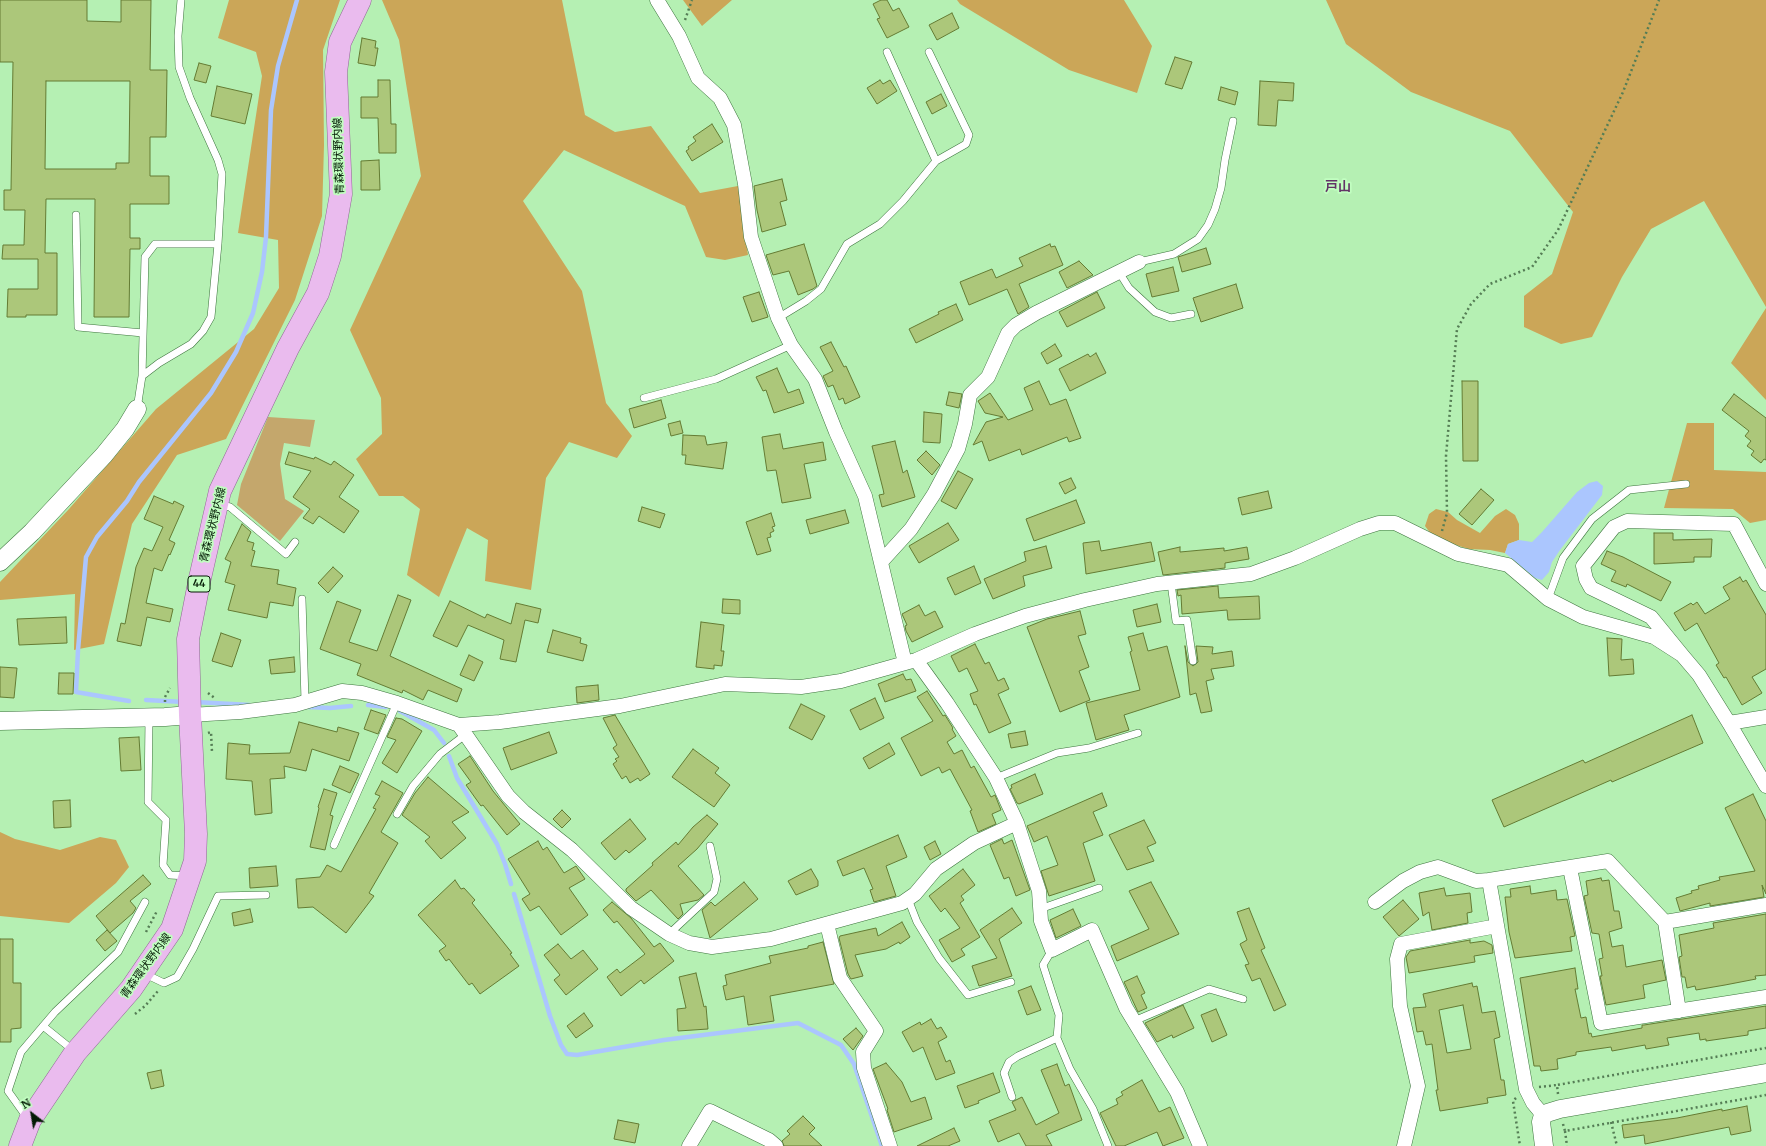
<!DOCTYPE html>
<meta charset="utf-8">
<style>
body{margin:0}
#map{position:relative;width:1766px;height:1146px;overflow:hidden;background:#b5f0b3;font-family:Merriweather,serif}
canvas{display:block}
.north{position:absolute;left:12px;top:1094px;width:40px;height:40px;-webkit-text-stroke:3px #c1fec0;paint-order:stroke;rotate:329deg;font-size:11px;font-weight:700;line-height:16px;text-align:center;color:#041b05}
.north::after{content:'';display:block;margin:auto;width:14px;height:18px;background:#041b05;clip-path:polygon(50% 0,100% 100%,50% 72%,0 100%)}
</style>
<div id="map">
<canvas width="1766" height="1146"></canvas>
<div class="north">N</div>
</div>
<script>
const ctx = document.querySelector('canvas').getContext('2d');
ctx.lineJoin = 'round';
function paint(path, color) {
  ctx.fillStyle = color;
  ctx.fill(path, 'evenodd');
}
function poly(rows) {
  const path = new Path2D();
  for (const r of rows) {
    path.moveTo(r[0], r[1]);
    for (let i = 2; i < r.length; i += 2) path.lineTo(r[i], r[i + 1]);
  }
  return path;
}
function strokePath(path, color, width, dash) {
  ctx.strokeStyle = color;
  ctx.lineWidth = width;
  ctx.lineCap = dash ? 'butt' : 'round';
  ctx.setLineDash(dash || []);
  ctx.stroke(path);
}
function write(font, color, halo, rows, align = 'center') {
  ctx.font = font + ' Merriweather,"Noto Sans JP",serif';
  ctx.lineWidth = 3.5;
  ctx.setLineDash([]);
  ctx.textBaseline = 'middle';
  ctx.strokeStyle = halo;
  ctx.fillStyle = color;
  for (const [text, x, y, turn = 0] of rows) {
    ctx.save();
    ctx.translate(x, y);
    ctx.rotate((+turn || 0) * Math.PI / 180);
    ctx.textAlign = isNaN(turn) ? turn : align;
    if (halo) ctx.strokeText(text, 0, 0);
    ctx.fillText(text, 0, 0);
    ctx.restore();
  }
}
const green = poly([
 [268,417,315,420,310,447,284,443,280,464,285,499,304,511,280,541,237,505,241,484]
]);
const forest = poly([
 [229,0,340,0,323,50,324,145,322,216,295,300,226,439,177,455,132,524,104,644,74,650,75,594,0,600,0,582,69,509,156,409,254,329,279,288,278,240,238,233,262,76,256,52,218,38],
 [382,0,562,0,585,115,615,132,651,126,700,193,738,186,748,255,725,260,706,257,685,206,564,150,523,201,582,291,606,403,632,436,617,458,569,442,546,478,531,590,485,581,488,540,467,528,439,597,407,575,420,509,403,496,379,496,356,459,382,434,381,398,350,330,421,176,399,40],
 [683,0,732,0,702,26],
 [957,0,1124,0,1152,46,1137,93,1069,70,960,4],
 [1326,0,1766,0,1766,307,1704,201,1651,229,1622,277,1592,337,1561,344,1524,327,1524,296,1552,274,1573,212,1510,131,1411,92,1346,44],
 [1766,308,1766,400,1731,363],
 [1687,423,1714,423,1714,470,1766,472,1766,520,1750,523,1733,509,1664,508],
 [1436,509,1448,512,1457,520,1480,533,1495,516,1506,509,1515,515,1519,524,1519,540,1508,544,1505,553,1490,550,1469,549,1449,543,1431,534,1425,526,1429,514],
 [0,832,15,839,60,850,100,837,116,840,129,867,116,883,69,923,0,916]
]);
const water = poly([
 [1597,481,1603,486,1602,495,1560,550,1552,562,1549,572,1542,580,1535,578,1505,553,1508,544,1519,540,1532,542,1542,532,1577,492,1589,483]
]);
const stream = poly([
 [146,700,184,702],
 [129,701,76,692,78,650,86,557,97,537,127,501,139,482,211,393,236,352,253,313,262,272,266,237,271,110,278,66,297,0],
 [195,702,250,705],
 [368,705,386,707],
 [307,707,330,708,351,706],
 [400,711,434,730,444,743],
 [449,756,457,778,497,844,505,864,511,884],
 [514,894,550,1016,561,1045,567,1054,577,1055,664,1040,798,1023,841,1045,854,1064,882,1146]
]);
const building = poly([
 [0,0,87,0,87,21,121,22,121,0,151,0,150,70,167,70,166,137,150,137,150,176,169,176,169,204,130,204,130,238,140,238,140,249,130,249,129,317,94,317,95,199,46,199,45,253,57,253,57,315,26,315,26,317,7,317,8,289,38,289,38,259,2,259,3,245,24,245,25,210,4,210,4,190,11,190,13,62,0,62,0,0],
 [46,81,130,81,129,163,116,163,116,169,45,169,46,81],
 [881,0,887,0,893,11,899,8,909,27,887,38,877,19,880,18,873,4,881,0],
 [952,13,959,28,937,40,929,25,952,13],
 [362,38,376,41,375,48,378,48,375,66,358,63,362,38],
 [1175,57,1192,62,1182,89,1165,84,1175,57],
 [199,63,211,66,206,83,194,80,199,63],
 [378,80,390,80,391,124,396,124,396,153,379,153,378,118,361,118,361,97,378,97,378,80],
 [880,80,883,84,890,80,897,91,877,104,867,88,880,80],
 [1260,81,1294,83,1293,101,1278,100,1276,126,1258,125,1260,81],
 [217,86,252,94,245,124,211,116,217,86],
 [1221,87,1238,92,1235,105,1218,100,1221,87],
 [941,94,947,106,932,114,926,102,941,94],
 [712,124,723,142,692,161,686,151,689,149,688,147,696,141,693,137,712,124],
 [379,160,380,190,361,190,361,161,379,160],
 [782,179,787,200,780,202,786,225,762,232,757,210,754,186,782,179],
 [804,244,817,286,813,289,798,295,789,271,773,275,766,255,804,244],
 [1050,244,1051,247,1055,246,1063,265,1019,284,1029,307,1018,314,1007,289,969,305,960,282,992,269,996,278,1023,266,1019,258,1050,244],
 [1206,248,1211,264,1182,272,1178,257,1206,248],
 [1079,261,1093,275,1067,288,1059,272,1079,261],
 [1173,267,1179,291,1152,297,1146,274,1173,267],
 [1236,284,1243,308,1201,322,1193,298,1236,284],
 [759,292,768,317,752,322,743,297,759,292],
 [1097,292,1105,308,1067,327,1059,312,1097,292],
 [956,304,963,320,916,343,909,329,939,314,938,312,956,304],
 [831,342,844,367,846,366,860,397,845,404,843,398,839,400,833,385,828,387,823,376,833,371,820,347,831,342],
 [1055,344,1062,356,1047,364,1041,353,1055,344],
 [1096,353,1106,373,1070,391,1059,369,1088,354,1090,357,1096,353],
 [777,368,788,393,799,389,804,403,774,413,766,390,763,391,756,377,777,368],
 [1039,381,1050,405,1066,399,1081,438,1069,442,1067,437,1022,455,1020,449,989,461,982,441,973,445,986,422,1003,417,985,413,978,401,990,393,1008,420,1033,410,1024,388,1039,381],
 [1462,381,1478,381,1478,461,1463,461,1462,381],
 [949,392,962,394,959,408,946,405,949,392],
 [1734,394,1766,418,1766,460,1764,459,1761,463,1751,455,1754,451,1747,446,1751,441,1745,436,1749,431,1722,410,1734,394],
 [661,400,666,418,634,428,629,409,661,400],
 [924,412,942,414,940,443,923,442,924,412],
 [680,421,683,433,671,436,668,424,680,421],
 [780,434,783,449,823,442,826,460,804,464,811,498,782,503,776,470,767,471,762,437,780,434],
 [683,435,705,436,707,445,727,442,723,469,685,464,686,455,682,455,683,435],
 [895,441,903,473,907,470,915,497,882,507,879,495,884,494,883,489,872,446,895,441],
 [926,451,940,465,932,475,917,460,926,451],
 [289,452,314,459,315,457,331,465,334,461,354,475,339,497,359,511,344,533,319,516,313,524,303,518,310,509,293,497,311,471,285,464,289,452],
 [958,471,973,479,956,509,941,501,958,471],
 [1071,478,1076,488,1065,494,1059,483,1071,478],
 [1481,489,1494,500,1472,525,1459,514,1481,489],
 [1268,491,1272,508,1242,515,1238,498,1268,491],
 [154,496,173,504,174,501,184,506,169,540,175,543,170,555,169,554,162,571,154,568,146,603,173,609,170,622,147,617,141,646,117,641,121,623,125,624,136,567,144,548,152,551,163,527,144,519,154,496],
 [1076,500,1085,523,1034,541,1026,519,1076,500],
 [642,507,665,514,660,528,638,521,642,507],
 [845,510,849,523,810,534,806,520,845,510],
 [771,513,775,526,772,527,774,531,770,533,771,537,767,538,771,551,757,555,746,522,771,513],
 [948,523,959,540,919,563,909,546,948,523],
 [242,524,251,532,247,541,254,543,252,550,255,551,251,566,279,570,277,584,296,588,293,606,270,602,267,618,228,610,235,585,225,582,231,562,225,559,242,524],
 [1654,533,1673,533,1673,540,1712,539,1711,557,1694,557,1694,562,1654,564,1654,533],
 [1099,541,1101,551,1151,542,1155,561,1086,574,1083,543,1099,541],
 [1046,546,1052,568,1023,576,1025,586,993,599,984,579,1026,561,1024,552,1046,546],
 [1180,547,1180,552,1224,548,1224,551,1247,547,1249,559,1225,563,1225,568,1163,575,1158,552,1180,547],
 [1607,551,1623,557,1671,582,1661,601,1627,584,1626,587,1611,581,1616,571,1601,564,1607,551],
 [974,566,981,583,955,595,947,578,974,566],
 [333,567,343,576,328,593,318,583,333,567],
 [1740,577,1743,582,1746,580,1766,615,1766,669,1752,677,1762,693,1742,705,1726,677,1724,678,1716,665,1719,663,1697,623,1685,631,1674,613,1691,603,1693,605,1697,602,1705,614,1730,599,1723,587,1740,577],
 [1218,586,1219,598,1259,596,1260,619,1228,620,1227,610,1182,614,1181,595,1178,596,1177,590,1218,586],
 [398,595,411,600,390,656,462,689,457,702,428,690,423,700,403,690,402,693,357,675,361,664,320,649,337,601,361,610,349,642,377,651,398,595],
 [723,599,740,600,740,614,722,613,723,599],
 [450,601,485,618,487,614,511,624,516,603,541,609,538,623,525,620,516,662,500,659,504,640,468,625,457,647,433,636,450,601],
 [1157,604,1161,622,1137,627,1133,610,1157,604],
 [919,605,925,616,935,611,943,627,912,642,906,631,905,626,907,625,902,614,919,605],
 [1080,611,1086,634,1078,636,1089,667,1079,671,1090,700,1060,712,1027,627,1047,619,1080,611],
 [66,617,67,643,19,645,17,619,66,617],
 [701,622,724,625,721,651,724,651,722,666,714,665,714,669,696,667,701,622],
 [553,630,581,638,580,643,587,645,583,661,547,652,553,630],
 [221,633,241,640,232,667,212,661,221,633],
 [1143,633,1148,651,1167,646,1180,697,1124,715,1129,730,1096,740,1086,703,1140,690,1130,652,1132,651,1128,637,1143,633],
 [1607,638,1622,639,1621,660,1633,659,1634,674,1609,676,1607,638],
 [975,644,985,664,989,662,998,681,1004,678,1009,689,998,694,1011,723,989,733,976,704,974,705,970,694,978,691,967,668,959,672,951,656,975,644],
 [1185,646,1188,662,1193,666,1198,662,1196,646,1213,647,1212,654,1232,651,1234,666,1211,669,1214,679,1206,681,1212,711,1201,713,1196,693,1190,695,1185,646],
 [469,655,483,662,474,681,460,675,469,655],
 [294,657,295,672,271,674,269,660,294,657],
 [0,667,17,668,14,698,0,697,0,667],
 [59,673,74,673,73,694,58,694,59,673],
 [903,674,906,680,911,679,916,691,885,702,878,684,903,674],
 [598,685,599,700,577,703,576,687,598,685],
 [927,691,943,716,945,715,953,728,952,729,956,736,947,742,954,754,962,750,971,768,974,766,991,797,995,795,1001,810,992,814,996,824,978,832,970,811,972,810,950,769,942,773,939,767,921,776,901,738,933,721,917,697,927,691],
 [875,698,884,718,860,730,850,710,875,698],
 [801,704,825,716,812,740,789,728,801,704],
 [371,710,386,715,378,734,364,729,371,710],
 [615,715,650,774,640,781,638,778,630,783,626,776,622,779,613,764,617,761,615,759,619,757,613,748,617,745,603,718,615,715],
 [1692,715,1703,743,1612,782,1611,780,1504,827,1492,800,1583,760,1585,763,1692,715],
 [396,718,402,719,422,731,397,773,382,763,396,740,387,737,396,718],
 [299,722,337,732,338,727,359,733,349,761,312,749,306,771,284,766,285,778,270,779,272,813,255,815,252,781,226,779,228,743,250,745,249,754,290,753,299,722],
 [1025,731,1028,745,1011,748,1008,734,1025,731],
 [549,732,557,753,511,770,503,748,549,732],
 [139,737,141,770,121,771,119,738,139,737],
 [889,743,895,754,869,769,863,758,889,743],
 [693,749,719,768,715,773,730,785,714,807,672,777,693,749],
 [470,756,493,791,520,824,507,835,483,805,481,806,466,785,471,782,458,764,470,756],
 [340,766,359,774,350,793,332,785,340,766],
 [1035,774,1043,794,1019,804,1017,803,1010,789,1012,788,1011,785,1035,774],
 [428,777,469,812,452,822,466,838,441,859,425,841,430,837,402,815,415,793,428,777],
 [382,781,403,793,381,832,398,843,369,893,374,896,346,933,313,907,298,908,296,879,320,877,327,865,341,872,376,809,373,808,380,796,375,794,382,781],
 [324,789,337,793,330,815,333,816,325,850,310,847,319,808,318,807,324,789],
 [1102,793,1107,806,1093,812,1103,835,1083,843,1095,881,1049,896,1041,871,1058,865,1047,836,1034,842,1027,826,1102,793],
 [1753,794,1766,821,1766,894,1762,885,1764,897,1710,906,1710,903,1680,911,1676,898,1692,893,1691,891,1699,889,1698,886,1720,880,1719,877,1755,871,1725,808,1753,794],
 [70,800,71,827,54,828,53,801,70,800],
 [562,810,571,819,562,828,553,819,562,810],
 [707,815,718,824,697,849,678,866,704,895,698,900,680,904,683,914,678,919,651,890,636,901,626,891,626,889,653,865,652,863,676,842,678,845,693,827,707,815],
 [630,819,646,839,629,853,626,850,615,860,601,843,630,819],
 [1144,820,1156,843,1147,847,1154,861,1127,870,1109,835,1144,820],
 [898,835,907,857,886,866,896,896,874,902,870,890,873,889,864,868,843,876,837,861,898,835],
 [1002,839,1004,844,1012,840,1030,890,1016,896,1009,877,1004,879,990,845,1002,839],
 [538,841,543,850,547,847,564,873,576,866,585,879,569,888,588,915,561,935,539,906,530,911,522,899,530,894,508,859,538,841],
 [935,841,941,854,930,860,924,847,935,841],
 [276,866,278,886,250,888,249,868,276,866],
 [811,869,818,881,818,886,796,895,788,881,811,869],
 [963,869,975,885,961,896,964,900,960,903,980,937,961,949,965,955,952,962,939,940,960,928,945,908,941,912,929,896,963,869],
 [143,875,151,884,130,901,136,908,133,913,110,933,96,916,143,875],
 [1601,878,1602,881,1609,880,1614,911,1619,911,1622,928,1609,932,1612,947,1623,945,1626,967,1662,960,1666,980,1643,985,1645,998,1606,1005,1600,976,1602,976,1599,959,1603,958,1599,934,1592,933,1584,896,1588,895,1586,881,1601,878],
 [455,880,461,889,464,888,475,900,472,903,512,953,510,954,519,966,480,994,472,983,469,985,449,959,446,961,439,951,446,946,418,915,455,880],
 [744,882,758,899,710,938,702,910,711,902,715,906,744,882],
 [1151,882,1179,934,1117,961,1111,946,1149,929,1129,891,1151,882],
 [1530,886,1531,894,1556,890,1557,900,1567,899,1575,936,1570,937,1572,951,1515,958,1509,932,1505,897,1511,897,1510,889,1530,886],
 [1444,888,1446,896,1470,893,1472,912,1467,913,1468,923,1432,930,1429,912,1423,916,1419,893,1444,888],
 [1403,900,1419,919,1399,936,1383,917,1403,900],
 [612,902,631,918,654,947,660,943,674,961,644,984,641,980,621,996,607,977,617,969,620,973,645,954,617,921,614,923,603,910,612,902],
 [1012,908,1022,923,999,939,1012,976,979,986,972,966,997,958,980,930,1012,908],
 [1249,908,1265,948,1261,950,1286,1005,1274,1011,1260,978,1252,981,1245,965,1249,964,1240,944,1247,940,1237,912,1249,908],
 [250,909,253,922,234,926,232,913,250,909],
 [1073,909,1081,926,1056,938,1050,920,1073,909],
 [1766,914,1766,975,1755,976,1756,979,1725,985,1696,990,1695,986,1687,988,1685,977,1682,977,1679,957,1682,956,1679,935,1714,928,1713,923,1766,914],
 [902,922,910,937,900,944,899,942,886,949,855,955,863,976,851,979,848,974,839,938,840,936,876,928,878,936,902,922],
 [107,930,117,941,105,951,96,940,107,930],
 [0,939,13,939,13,983,21,983,21,1028,11,1029,11,1042,0,1042,0,939],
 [1470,940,1470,943,1484,941,1492,945,1493,953,1474,956,1475,962,1409,973,1406,957,1410,951,1470,940],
 [823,942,834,984,770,996,774,1021,748,1025,744,996,726,1000,723,986,727,985,725,975,771,963,769,956,808,948,808,946,823,942],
 [558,944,571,959,583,950,598,969,566,995,554,980,560,975,544,955,558,944],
 [1575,968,1578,989,1575,989,1581,1018,1586,1017,1589,1034,1591,1033,1592,1037,1642,1028,1642,1025,1644,1025,1766,1006,1766,1028,1748,1031,1748,1035,1706,1041,1706,1039,1700,1040,1699,1033,1667,1038,1669,1045,1646,1049,1645,1045,1612,1051,1611,1047,1576,1052,1576,1055,1557,1059,1558,1069,1541,1071,1540,1066,1534,1066,1520,978,1575,968],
 [696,973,704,1007,706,1006,708,1029,678,1031,677,1009,686,1008,679,977,696,973],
 [1137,976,1145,993,1141,995,1147,1008,1138,1012,1124,982,1137,976],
 [1472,983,1473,987,1477,986,1482,1013,1495,1011,1500,1037,1494,1039,1501,1080,1504,1080,1506,1095,1487,1098,1488,1103,1440,1111,1436,1090,1438,1090,1432,1044,1426,1045,1423,1031,1417,1032,1413,1008,1426,1007,1423,994,1472,983],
 [1463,1005,1471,1049,1447,1053,1439,1010,1463,1005],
 [1031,986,1041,1010,1027,1015,1018,991,1031,986],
 [1183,1005,1194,1028,1173,1038,1172,1035,1157,1042,1145,1023,1183,1005],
 [1216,1009,1227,1035,1212,1042,1201,1015,1216,1009],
 [584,1013,593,1026,576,1038,567,1026,584,1013],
 [931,1019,937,1029,941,1027,947,1037,938,1042,946,1062,950,1060,955,1073,936,1080,923,1047,913,1052,902,1032,920,1022,921,1025,931,1019],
 [856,1028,863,1036,853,1050,843,1039,856,1028],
 [886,1063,902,1082,911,1102,925,1097,932,1119,894,1132,887,1110,888,1109,873,1069,886,1063],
 [1057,1064,1065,1086,1069,1084,1082,1120,1046,1135,1052,1146,1026,1146,1019,1133,998,1142,989,1121,1016,1110,1012,1102,1022,1097,1036,1125,1059,1113,1041,1070,1057,1064],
 [161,1070,164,1086,151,1089,147,1073,161,1070],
 [993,1073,1000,1092,978,1101,979,1103,965,1108,957,1086,993,1073],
 [1142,1080,1159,1112,1170,1107,1184,1138,1163,1146,1157,1132,1124,1146,1116,1146,1100,1113,1118,1104,1116,1099,1123,1095,1121,1092,1142,1080],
 [1747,1106,1751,1131,1731,1135,1729,1127,1645,1144,1644,1135,1624,1138,1622,1125,1677,1118,1722,1109,1722,1111,1747,1106],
 [803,1116,815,1128,809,1134,822,1146,784,1146,782,1141,790,1134,787,1131,803,1116],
 [618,1120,639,1124,635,1143,614,1139,618,1120],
 [954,1128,960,1141,948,1146,917,1146,954,1128]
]);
const path = poly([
 [685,20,692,0],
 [1442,531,1447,513,1446,456,1457,329,1471,304,1490,284,1532,267,1558,230,1623,92,1659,0],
 [208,693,216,699],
 [165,702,165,697,170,688],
 [208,733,211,732,212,752],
 [146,932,157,911],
 [135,1014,145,1006,158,991],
 [1539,1087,1557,1085],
 [1558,1094,1557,1085,1766,1048],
 [1516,1098,1513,1101,1520,1146],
 [1611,1122,1617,1146],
 [1563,1124,1565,1131,1766,1095],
 [1565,1131,1567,1146]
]);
const service = poly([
 [887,52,936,161],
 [76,215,78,327,143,333],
 [1139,262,1174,254,1198,239,1208,225,1215,209,1221,188,1225,160,1233,121],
 [1119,272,1129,288,1155,312,1171,318,1191,314],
 [778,318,806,301,821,289,847,244,880,224,903,201,936,161,966,144,969,135,929,52],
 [142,376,145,257,155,244,218,244],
 [644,398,716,379,791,345],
 [137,409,142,376,159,363,191,344,203,331,211,317,218,244,222,174,218,160,190,98,179,67,178,36,181,0],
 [218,504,230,507,286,554,295,542],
 [1171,583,1176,621,1187,620,1193,661],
 [302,599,305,701],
 [1548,599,1563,558,1592,519,1629,490,1686,484],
 [149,718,148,802,166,820,163,865,170,875,187,876],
 [996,778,1057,753,1089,748,1138,733],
 [397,814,413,786,440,754,465,735],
 [334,845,397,703],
 [908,899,917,922,939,958,968,995,1011,982],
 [1040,909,1099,888],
 [669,934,714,892,717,879,710,846],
 [143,973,164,983,177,977,193,949,218,896,266,895],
 [1134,1021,1209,989,1243,999],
 [43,1026,74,1051],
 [1057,1038,1070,1069,1093,1109,1108,1146],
 [1012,1097,1004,1073,1009,1062,1018,1056,1057,1038,1059,1015,1043,965,1052,950],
 [28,1119,8,1091,21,1052,55,1012,118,952,145,902]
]);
const minor = poly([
 [657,0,679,36,698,78,720,98,734,125,745,184,751,237,778,318,791,345,815,379,836,432,865,496,905,663],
 [881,562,911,529,934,494,958,449,965,424,970,395,988,377,1008,333,1016,325,1036,313,1139,262],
 [1766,584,1734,524,1627,521,1614,527,1583,566,1586,579,1591,588,1651,617,1682,655,1699,675,1729,723,1766,786],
 [916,660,947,703,996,778,1017,823,1039,891,1041,921,1052,950,1092,930,1126,1008,1177,1092,1200,1146],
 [190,715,240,712,295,705,342,691,362,693,397,703,459,725,500,722,620,706,725,684,801,687,841,681,916,660,975,634,1025,616,1085,600,1157,584,1251,574,1295,558,1360,529,1379,523,1395,523,1458,554,1508,565,1548,599,1583,617,1654,637,1682,655],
 [1729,723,1766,717],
 [459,725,508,796,524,812,572,850,631,908,669,934,689,943,712,947,771,939,902,903,915,894,936,869,974,843,1017,823],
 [1570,868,1601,1023,1766,997],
 [1375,902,1403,881,1420,872,1438,867,1476,881,1489,880],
 [1665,922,1679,1011],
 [827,924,840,978,876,1031,863,1052,864,1068,890,1146],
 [1543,1115,1533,1103,1526,1089,1489,880,1608,861,1665,922,1766,905],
 [689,1146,710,1111,769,1140,776,1146],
 [1404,1146,1418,1086,1400,1006,1397,959,1401,944,1497,926]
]);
const tertiary = poly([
 [0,562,32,532,104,455,125,429,137,409],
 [0,721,165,717,190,715],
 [1544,1146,1541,1122,1543,1115,1547,1113,1560,1109,1766,1073]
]);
const primary = poly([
 [20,1146,30,1120,75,1053,131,989,172,929,195,861,196,834,190,715,188,639,200,578,220,491,288,348,318,293,330,256,341,194,336,72,340,42,360,0]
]);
const shields = [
 [199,584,22]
];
const shieldNames = [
 ["44",199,584]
];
const streetNames = [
 ["青森環状野内線",339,156,-92],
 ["青森環状野内線",213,525,-76],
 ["青森環状野内線",146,966,-54]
];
const quarterNames = [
 ["戸山",1338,187]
];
paint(green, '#c4a76c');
paint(forest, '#cba658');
paint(water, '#abc6fe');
strokePath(stream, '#abc6fe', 4.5);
paint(building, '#acc77a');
strokePath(building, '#647b33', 1);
strokePath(service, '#3d743e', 8);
strokePath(minor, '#3d743e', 15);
strokePath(tertiary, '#3d743e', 19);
strokePath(primary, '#906695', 23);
strokePath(path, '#557d55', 2.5, [2, 3]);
strokePath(service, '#fff', 7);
strokePath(minor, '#fff', 14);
strokePath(tertiary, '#fff', 18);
strokePath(primary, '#eabbee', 22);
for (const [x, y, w] of shields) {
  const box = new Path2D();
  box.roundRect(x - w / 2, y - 8, w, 16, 3);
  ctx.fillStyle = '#c1fec0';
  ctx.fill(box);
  strokePath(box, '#041b05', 1);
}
write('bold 10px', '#041b05', null, shieldNames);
write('11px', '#041b05', '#c1fec0', streetNames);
write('bold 13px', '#633367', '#c1fec0', quarterNames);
</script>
